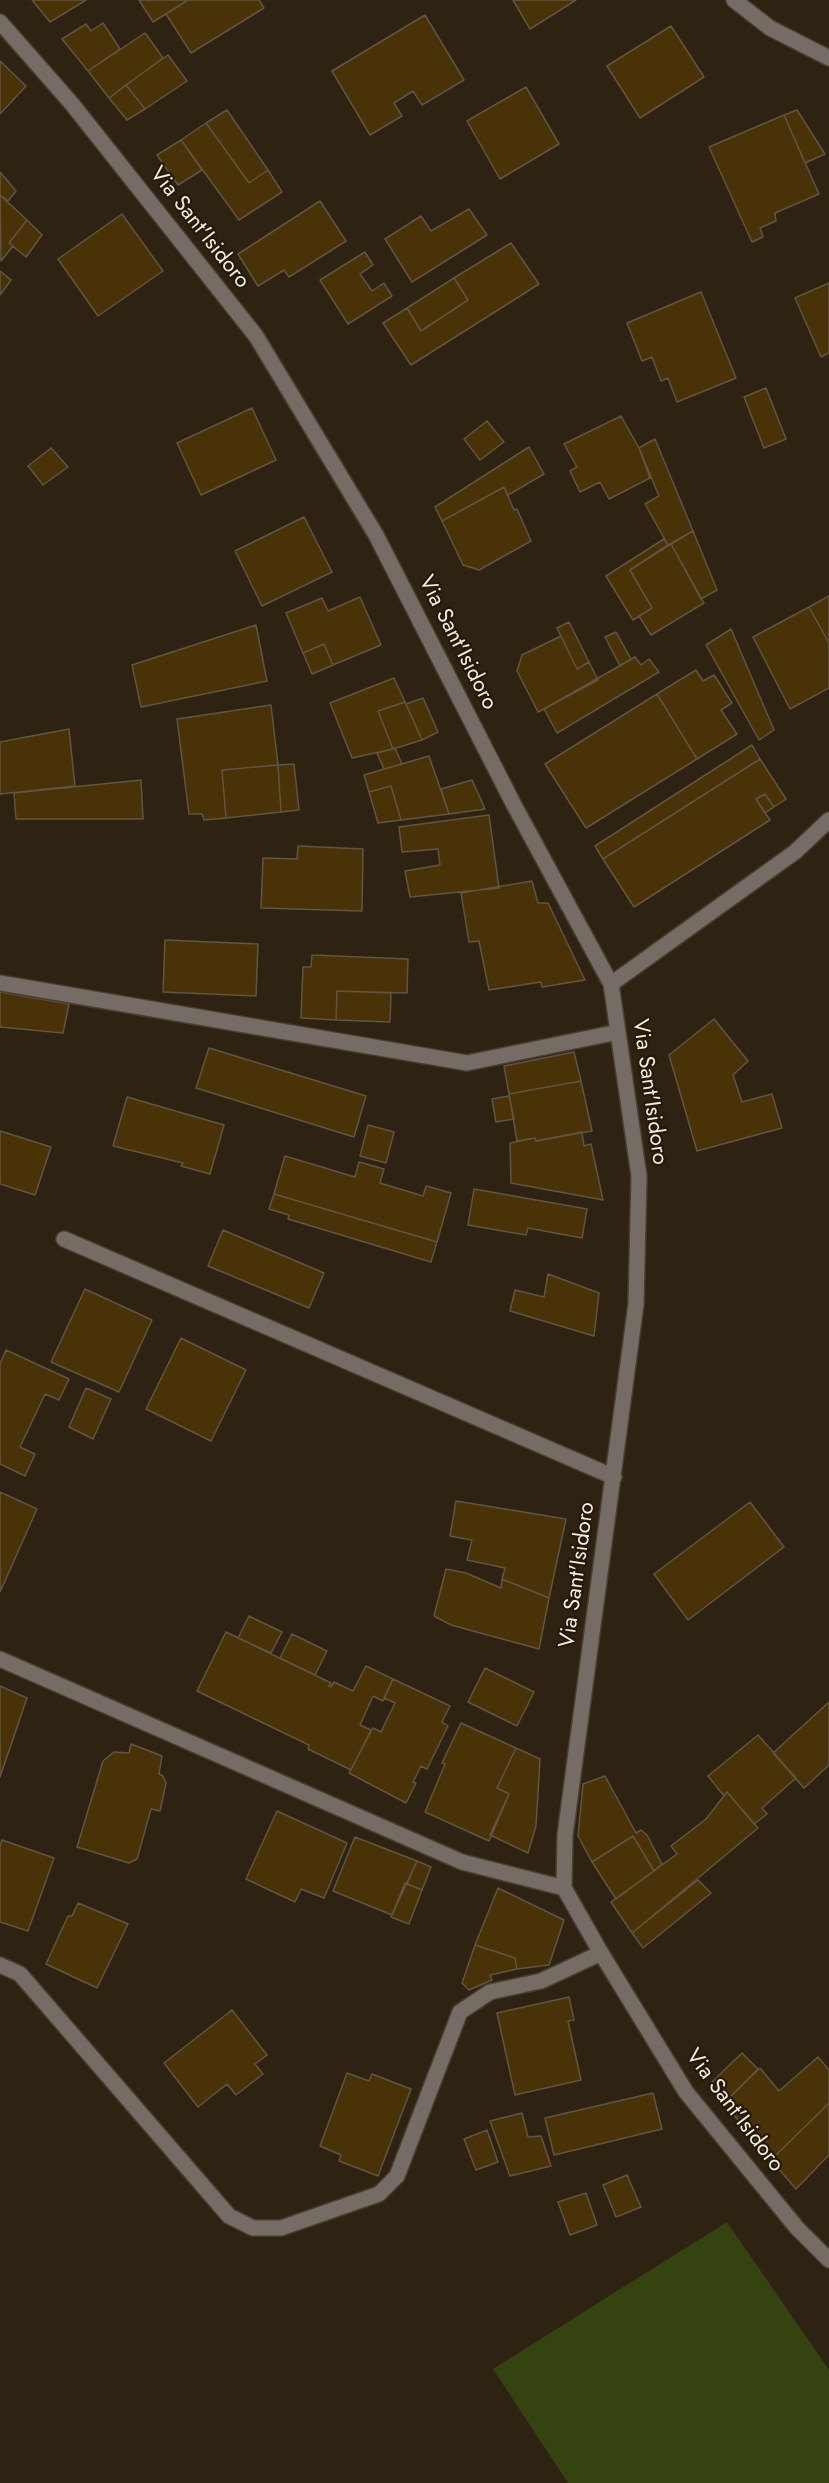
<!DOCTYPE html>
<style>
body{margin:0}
canvas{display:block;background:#2e2312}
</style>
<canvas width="829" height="2483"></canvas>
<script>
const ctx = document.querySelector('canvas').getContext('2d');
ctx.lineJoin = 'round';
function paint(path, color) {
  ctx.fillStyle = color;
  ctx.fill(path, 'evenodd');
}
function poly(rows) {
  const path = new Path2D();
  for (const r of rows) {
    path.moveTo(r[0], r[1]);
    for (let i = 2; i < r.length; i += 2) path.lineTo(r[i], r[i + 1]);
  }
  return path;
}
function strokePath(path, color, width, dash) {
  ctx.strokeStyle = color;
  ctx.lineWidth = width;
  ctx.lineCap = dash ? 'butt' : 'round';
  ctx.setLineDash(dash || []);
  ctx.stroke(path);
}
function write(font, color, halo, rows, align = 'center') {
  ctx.font = font + ' Jost,sans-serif';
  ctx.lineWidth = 4.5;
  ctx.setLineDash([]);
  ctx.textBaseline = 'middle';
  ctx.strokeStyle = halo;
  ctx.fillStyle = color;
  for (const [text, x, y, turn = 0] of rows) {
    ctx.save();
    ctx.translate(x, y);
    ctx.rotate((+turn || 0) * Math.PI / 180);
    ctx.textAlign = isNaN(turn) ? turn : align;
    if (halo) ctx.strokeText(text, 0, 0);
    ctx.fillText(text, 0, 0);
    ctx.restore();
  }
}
const green = poly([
 [727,2222,829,2370,829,2483,568,2483,493,2369]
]);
const building = poly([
 [32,0,86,0,50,22,32,0],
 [139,0,188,0,153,22,139,0],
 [188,0,259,0,264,8,191,53,166,14,188,0],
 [513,0,576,0,530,29,513,0],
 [425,15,464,80,422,105,413,91,394,103,402,116,370,135,332,71,425,15],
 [103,23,120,49,88,71,62,39,86,24,91,31,103,23],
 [671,26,704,77,640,118,607,66,671,26],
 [145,33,163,58,109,98,88,71,145,33],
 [168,55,187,81,145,109,126,85,168,55],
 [0,61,26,86,0,114,0,61],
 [126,85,145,109,127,120,109,98,126,85],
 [526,87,559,144,500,179,467,121,526,87],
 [227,110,268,170,249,183,206,123,227,110],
 [797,110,825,154,805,163,784,115,797,110],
 [784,115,819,194,775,213,776,221,760,228,763,237,752,242,709,147,784,115],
 [206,123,249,183,268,170,282,192,239,220,181,140,206,123],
 [181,140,202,170,178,185,157,155,181,140],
 [0,172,16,191,8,201,0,195,0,172],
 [0,195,27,220,9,243,13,246,1,261,0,195],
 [320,201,346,241,289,277,284,270,258,286,238,254,320,201],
 [469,209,487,235,412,282,385,239,421,216,431,231,469,209],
 [122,214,163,271,98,316,58,259,122,214],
 [27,220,42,235,26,257,9,243,27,220],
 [511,243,539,284,411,365,383,323,407,308,421,331,468,300,454,278,511,243],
 [365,252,373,265,360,274,372,291,384,283,392,296,348,324,320,280,365,252],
 [0,271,11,280,0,295,0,271],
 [454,278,468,300,421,331,407,308,454,278],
 [829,283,829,353,821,357,795,298,829,283],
 [701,292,736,378,677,402,668,378,661,381,652,357,642,361,627,323,701,292],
 [766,388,786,439,764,448,744,397,766,388],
 [252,408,276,460,201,495,177,443,252,408],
 [621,416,639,448,650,478,609,499,600,482,580,492,570,471,577,467,564,444,621,416],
 [487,421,504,442,480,460,464,439,487,421],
 [655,439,693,531,668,545,645,504,659,496,639,448,655,439],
 [529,447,544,474,508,495,504,487,442,521,435,507,529,447],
 [51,448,68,467,43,485,28,466,51,448],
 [504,487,514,510,517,509,531,541,479,570,463,565,442,521,504,487],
 [304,517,332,572,262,606,235,551,304,517],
 [693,531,717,590,701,599,671,544,693,531],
 [664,539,668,545,630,570,652,608,633,620,606,576,664,539],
 [671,544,704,603,651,635,639,616,652,608,630,570,671,544],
 [829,596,829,643,809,607,829,596],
 [360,597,381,645,333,665,324,644,303,653,286,613,322,598,328,611,360,597],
 [809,607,829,643,829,688,790,709,753,637,809,607],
 [569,622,589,662,577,669,557,628,569,622],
 [256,625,267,681,141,707,132,665,256,625],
 [731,629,774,730,759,740,706,645,731,629],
 [616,632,631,659,620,666,605,637,616,632],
 [561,636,577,669,589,662,598,680,538,712,517,671,522,655,561,636],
 [324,644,333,665,312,674,303,653,324,644],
 [635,657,641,665,649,659,659,672,557,733,544,709,635,657],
 [696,670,703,681,714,675,732,703,721,710,737,734,697,759,657,694,696,670],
 [394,678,405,702,378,711,393,749,352,758,330,703,394,678],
 [657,694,697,759,586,828,545,764,657,694],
 [423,698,438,732,422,740,406,704,423,698],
 [405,702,422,740,393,749,378,711,405,702],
 [271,705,278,765,222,770,226,818,204,820,202,814,189,814,177,719,271,705],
 [69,729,75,786,0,794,0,742,69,729],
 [752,745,760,759,603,859,595,846,752,745],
 [395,748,402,764,384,769,377,753,395,748],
 [429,756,449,814,401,820,391,786,369,792,364,775,429,756],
 [760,759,786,799,774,807,765,794,756,799,770,820,634,907,603,859,760,759],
 [294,764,299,810,281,812,278,765,294,764],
 [278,765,281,812,226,818,222,770,278,765],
 [141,780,143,819,16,819,14,793,141,780],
 [472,780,485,809,449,814,441,789,472,780],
 [391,786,401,820,378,823,369,792,391,786],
 [765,794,774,807,765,813,756,799,765,794],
 [489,815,499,888,410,897,405,871,440,865,438,849,402,852,399,827,489,815],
 [298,846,363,849,362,911,261,908,263,858,297,859,298,846],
 [532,881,538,903,548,903,585,980,542,987,541,982,489,990,479,941,469,942,461,893,532,881],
 [165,940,258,944,256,996,163,992,165,940],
 [312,955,408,959,407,993,337,991,336,1020,301,1018,303,967,311,967,312,955],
 [337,991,391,993,390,1022,336,1020,337,991],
 [0,992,69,1004,63,1033,0,1027,0,992],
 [714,1019,748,1061,733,1075,742,1102,772,1094,782,1128,697,1151,669,1055,714,1019],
 [209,1048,366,1096,354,1137,196,1088,209,1048],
 [574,1052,581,1081,509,1094,504,1066,574,1052],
 [581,1081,592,1131,536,1141,535,1138,517,1141,509,1094,581,1081],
 [509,1096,514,1119,496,1122,492,1099,509,1096],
 [127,1097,224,1125,210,1174,181,1166,183,1163,113,1146,127,1097],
 [368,1125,394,1132,386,1163,360,1156,368,1125],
 [0,1131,51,1147,35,1195,0,1184,0,1131],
 [582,1132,584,1146,591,1144,603,1200,511,1183,510,1143,535,1138,536,1141,582,1132],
 [285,1156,355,1177,359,1162,384,1169,380,1183,423,1196,426,1186,451,1193,437,1242,274,1194,285,1156],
 [474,1189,587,1209,582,1238,528,1228,526,1235,468,1225,474,1189],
 [274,1194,437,1242,431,1262,288,1219,289,1215,269,1209,274,1194],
 [223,1230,324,1273,309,1308,208,1266,223,1230],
 [548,1274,599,1293,594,1336,510,1311,515,1290,544,1297,548,1274],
 [85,1289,152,1320,119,1392,51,1362,85,1289],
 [181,1338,246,1370,211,1441,146,1409,181,1338],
 [6,1350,69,1379,59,1400,45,1394,20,1447,35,1454,25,1476,0,1464,0,1364,6,1350],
 [86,1388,111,1399,93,1439,69,1427,86,1388],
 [0,1492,37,1509,0,1592,0,1492],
 [456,1501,566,1519,549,1598,502,1579,505,1568,467,1560,472,1540,450,1536,456,1501],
 [750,1502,784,1547,688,1620,654,1574,750,1502],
 [446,1569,466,1573,501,1588,502,1579,549,1598,539,1649,451,1625,434,1616,446,1569],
 [249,1616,282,1632,271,1653,238,1638,249,1616],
 [226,1632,331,1683,329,1686,331,1687,334,1682,353,1691,366,1666,393,1679,383,1701,373,1696,360,1725,371,1730,351,1770,308,1749,309,1745,197,1691,226,1632],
 [292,1634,327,1651,315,1675,280,1658,292,1634],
 [485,1668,534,1692,517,1726,468,1702,485,1668],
 [393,1679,450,1706,442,1722,448,1726,427,1769,421,1766,413,1782,416,1783,406,1803,349,1773,373,1728,381,1732,395,1703,384,1698,393,1679],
 [0,1686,27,1698,0,1777,0,1686],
 [829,1702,829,1765,804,1788,773,1753,829,1702],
 [461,1723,516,1748,497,1788,509,1794,489,1841,425,1812,445,1764,442,1763,461,1723],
 [758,1735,796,1778,762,1808,767,1814,754,1824,727,1792,724,1796,708,1776,758,1735],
 [131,1744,162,1756,159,1774,163,1776,166,1783,160,1811,151,1809,137,1859,129,1863,77,1847,103,1761,114,1752,129,1753,131,1744],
 [516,1748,540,1759,536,1826,528,1853,490,1835,509,1794,497,1788,516,1748],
 [605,1776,636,1833,641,1830,647,1835,662,1864,654,1871,633,1836,592,1862,578,1836,583,1784,605,1776],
 [727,1792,758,1828,632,1933,611,1902,677,1854,671,1846,706,1819,727,1792],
 [277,1811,347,1843,324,1898,301,1889,295,1902,246,1879,277,1811],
 [633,1836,654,1871,616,1899,592,1862,633,1836],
 [355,1837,417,1861,392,1915,333,1891,355,1837],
 [2,1840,54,1858,28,1931,0,1922,0,1846,2,1840],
 [417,1861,431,1867,422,1890,407,1884,417,1861],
 [698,1880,711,1893,643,1948,632,1933,698,1880],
 [405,1883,422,1890,409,1924,391,1917,405,1883],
 [498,1888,564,1920,549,1965,517,1969,515,1958,475,1945,498,1888],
 [78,1903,128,1924,97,1988,46,1964,68,1916,72,1916,78,1903],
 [475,1945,515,1958,517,1969,490,1975,492,1980,469,1990,462,1983,475,1945],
 [569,1997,574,2020,568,2021,581,2080,515,2095,497,2013,569,1997],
 [232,2010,267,2055,255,2064,263,2074,236,2095,227,2084,198,2107,164,2063,232,2010],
 [742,2053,758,2069,726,2101,712,2082,742,2053],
 [818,2057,829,2070,829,2103,771,2160,724,2103,760,2068,779,2091,818,2057],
 [347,2073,369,2081,372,2074,411,2089,378,2176,339,2161,341,2155,320,2146,347,2073],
 [653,2093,662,2129,554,2155,545,2118,653,2093],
 [829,2103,829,2155,796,2189,771,2160,829,2103],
 [522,2113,528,2137,541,2136,551,2166,510,2176,490,2121,522,2113],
 [487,2130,498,2162,476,2170,464,2139,487,2130],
 [627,2175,641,2207,616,2217,603,2185,627,2175],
 [586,2193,597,2225,570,2235,558,2202,586,2193]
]);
const minor = poly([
 [734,0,770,28,829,58],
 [0,22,72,104,256,336,376,535,514,805,611,984,639,1176,636,1304,565,1835,564,1888,601,1953,686,2092,797,2228,829,2260],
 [0,983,467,1063,618,1032],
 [611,984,795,852,829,820],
 [64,1239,614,1477],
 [0,1659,462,1862,564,1888],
 [0,1965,20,1974,229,2216,253,2228,281,2228,379,2194,397,2176,460,2012,490,1992,541,1981,601,1953]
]);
const streetNames = [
 ["Via Sant'Isidoro",199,228,52],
 ["Via Sant'Isidoro",457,643,63],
 ["Via Sant'Isidoro",649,1092,82],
 ["Via Sant'Isidoro",578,1575,-82],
 ["Via Sant'Isidoro",734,2111,53]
];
paint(green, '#344310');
paint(building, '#493208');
strokePath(building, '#615542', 1.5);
strokePath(minor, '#4a3f2f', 18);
strokePath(minor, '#756c66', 15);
write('22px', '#f4ece1', '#251a08', streetNames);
</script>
